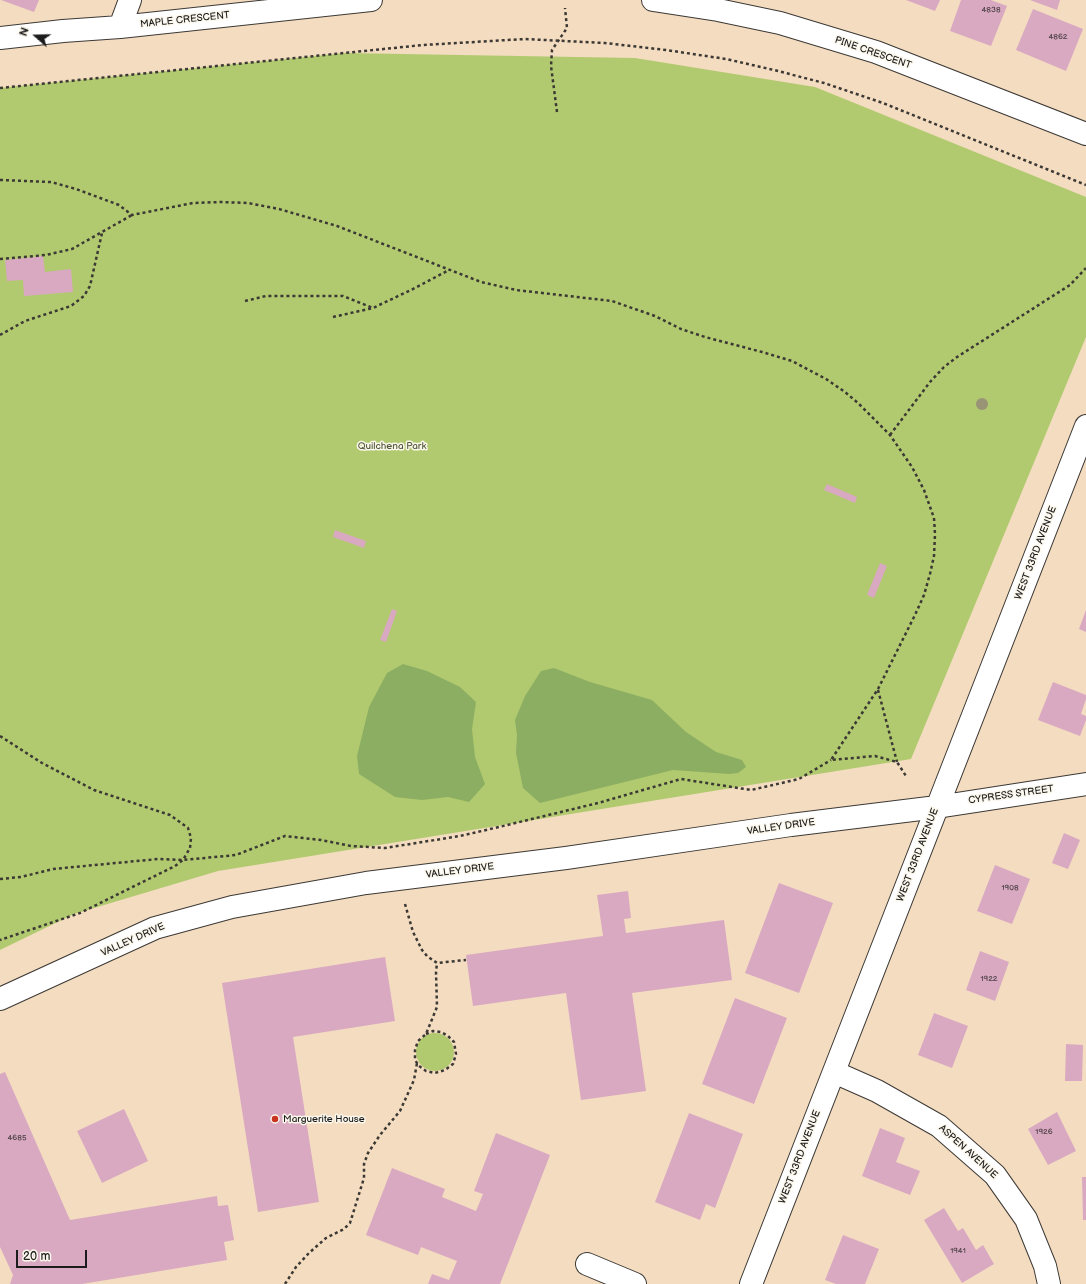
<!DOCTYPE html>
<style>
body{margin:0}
#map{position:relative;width:1086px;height:1284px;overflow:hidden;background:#f4dcc0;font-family:"Balsamiq Sans",sans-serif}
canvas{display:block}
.north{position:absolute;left:16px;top:16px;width:40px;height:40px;-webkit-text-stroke:3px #fbf7ec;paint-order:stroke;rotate:290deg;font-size:11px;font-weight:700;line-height:16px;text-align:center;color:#1c1c1c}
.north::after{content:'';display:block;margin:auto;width:14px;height:18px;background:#1c1c1c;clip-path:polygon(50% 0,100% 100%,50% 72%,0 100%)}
.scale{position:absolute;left:16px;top:1250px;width:71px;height:18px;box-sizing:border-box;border:2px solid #1c1c1c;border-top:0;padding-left:5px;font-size:12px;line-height:14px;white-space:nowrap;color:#1c1c1c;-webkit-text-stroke:3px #fbf7ec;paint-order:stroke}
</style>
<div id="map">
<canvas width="1086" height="1284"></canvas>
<div class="north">N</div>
<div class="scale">20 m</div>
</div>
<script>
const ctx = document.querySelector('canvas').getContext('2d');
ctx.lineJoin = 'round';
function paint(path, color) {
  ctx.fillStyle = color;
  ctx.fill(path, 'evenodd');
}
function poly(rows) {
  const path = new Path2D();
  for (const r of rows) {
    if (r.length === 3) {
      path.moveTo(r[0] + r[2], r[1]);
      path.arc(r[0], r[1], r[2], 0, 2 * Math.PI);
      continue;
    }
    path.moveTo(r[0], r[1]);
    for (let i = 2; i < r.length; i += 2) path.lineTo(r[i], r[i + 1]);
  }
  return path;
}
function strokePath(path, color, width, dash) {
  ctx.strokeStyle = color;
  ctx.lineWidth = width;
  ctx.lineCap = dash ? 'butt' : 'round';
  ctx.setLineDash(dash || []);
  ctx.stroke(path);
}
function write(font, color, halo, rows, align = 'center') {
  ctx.font = font + ' "Balsamiq Sans",sans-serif';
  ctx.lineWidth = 3;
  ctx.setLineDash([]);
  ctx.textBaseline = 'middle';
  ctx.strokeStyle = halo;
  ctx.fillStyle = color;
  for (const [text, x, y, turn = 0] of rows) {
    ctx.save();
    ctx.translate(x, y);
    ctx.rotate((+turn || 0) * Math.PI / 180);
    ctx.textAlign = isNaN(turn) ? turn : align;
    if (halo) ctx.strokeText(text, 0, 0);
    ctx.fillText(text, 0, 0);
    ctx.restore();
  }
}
const green = poly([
 [345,53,635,58,815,87,1086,197,1086,337,911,759,218,871,74,914,0,950,0,88],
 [435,1052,19]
]);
const forest = poly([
 [403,664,427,671,460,687,476,702,472,729,475,757,485,784,469,802,448,797,422,800,395,797,359,774,357,756,369,707,387,673],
 [554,668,590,682,652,700,686,732,716,752,742,760,746,767,738,773,729,774,673,770,540,803,523,788,516,753,517,735,515,720,525,696,541,671]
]);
const building = poly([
 [1,0,39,0,34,12],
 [906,0,940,0,935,11],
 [961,0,991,0,1007,6,991,46,950,31],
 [1030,0,1060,0,1057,10],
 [1033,9,1083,29,1066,71,1016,50],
 [43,256,45,272,71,269,73,292,24,296,23,280,7,281,5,260],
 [827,484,857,497,855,503,824,490],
 [335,530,366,541,364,548,333,537],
 [880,563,887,566,874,598,867,595],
 [392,609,397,611,386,642,380,640],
 [1086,610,1086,632,1079,629],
 [1053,682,1086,695,1086,699,1081,714,1086,716,1086,720,1080,736,1038,720],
 [1064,833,1080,840,1068,869,1052,863],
 [995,865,1030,879,1012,924,977,911],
 [779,883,833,903,799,993,745,973],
 [628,891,631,918,624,919,626,933,724,920,732,980,632,993,646,1091,581,1100,566,993,473,1006,466,955,603,936,597,895],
 [980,951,1009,962,995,1001,966,990],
 [385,957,395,1021,293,1037,319,1202,258,1212,222,983],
 [735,998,787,1018,754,1104,702,1084],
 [934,1013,968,1026,952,1068,918,1055],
 [1066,1044,1083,1045,1082,1081,1065,1081],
 [5,1072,70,1220,217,1196,218,1206,228,1205,234,1240,224,1242,227,1260,82,1284,10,1284,13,1275,0,1247,0,1074],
 [124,1109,148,1161,102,1183,77,1131],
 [1057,1112,1076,1151,1048,1165,1028,1129],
 [689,1113,743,1134,715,1208,706,1204,700,1220,655,1202],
 [880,1128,905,1138,896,1162,920,1171,910,1195,862,1176],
 [496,1133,550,1155,500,1284,428,1284,432,1274,449,1280,457,1261,421,1247,418,1255,366,1235,392,1168,445,1189,442,1197,476,1211,483,1194,474,1191],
 [1082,1177,1086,1177,1086,1220,1083,1220],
 [944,1208,958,1231,963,1228,976,1250,983,1245,994,1264,962,1283,924,1220],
 [843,1235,879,1249,865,1284,836,1284,825,1280]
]);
const path = poly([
 [0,88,423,45,525,39,605,43,666,50,726,59,774,70,824,83,883,103,1086,185],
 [557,112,551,66,552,50,567,28,565,8],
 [0,180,51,182,76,189,119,205,132,215,193,203,221,202,248,203,279,209,337,226,481,282,516,290,612,301,655,316,681,329,705,337,762,352,792,361,826,379,845,392,858,403,890,435,912,467,924,490,934,518,935,534,934,556,930,574,924,595,915,615,878,689,831,760,875,756,897,762,906,776],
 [0,259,46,255,72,249,132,215],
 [245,301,266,296,343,296,373,308],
 [333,317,373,308,413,289,449,270],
 [0,335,25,321,71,306,84,296,90,286,102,233],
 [890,435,930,382,944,367,957,357,1070,285,1086,268],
 [878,690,897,762],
 [0,736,42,763,94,790,170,815,188,828,191,838,190,848,183,860,175,866,80,913,0,940],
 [0,879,21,877,53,869,158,859,183,860,236,855,285,836,321,840,351,846,385,848,460,836,499,827,598,803,681,779,751,790,799,779,831,760],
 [405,904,413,932,422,950,427,956,437,963,466,960],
 [426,1034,433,1031,441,1032,448,1036,454,1042,456,1054,453,1064,445,1070,435,1073,426,1071,419,1066,415,1060,415,1050,418,1041,426,1034,437,1007,436,972,437,963],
 [285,1284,296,1267,309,1253,326,1238,344,1229,350,1223,364,1178,364,1164,368,1153,380,1135,400,1111,414,1080,417,1063]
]);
const minor = poly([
 [653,0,718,10,780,23,876,52,1086,134],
 [120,27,130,0],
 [0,38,63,31,120,27,371,0],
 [0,999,155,928,232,907,366,883,566,858,791,825,937,807,1086,784],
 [834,1072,877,1091,939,1126,995,1175,1026,1219,1045,1266,1049,1284],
 [587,1264,635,1284],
 [751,1284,1086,426]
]);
const trees = [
 [982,404]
];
const markers = [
 [275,1119,4,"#c8321e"]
];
const numberNames = [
 ["4838",991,10],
 ["4862",1058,37],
 ["1908",1010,888],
 ["1922",989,979],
 ["1926",1044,1132],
 ["4685",17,1138],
 ["1941",958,1251]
];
const streetNames = [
 ["MAPLE CRESCENT",185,20,-6],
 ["PINE CRESCENT",873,53,19],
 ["WEST 33RD AVENUE",1036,553,-69],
 ["CYPRESS STREET",1011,795,-8],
 ["VALLEY DRIVE",781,827,-8],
 ["WEST 33RD AVENUE",918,855,-69],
 ["VALLEY DRIVE",460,871,-7],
 ["VALLEY DRIVE",133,940,-24],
 ["ASPEN AVENUE",968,1152,42],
 ["WEST 33RD AVENUE",800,1157,-69]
];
const parkNames = [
 ["Quilchena Park",392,446]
];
const poiNames = [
 ["Marguerite House",283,1119]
];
paint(green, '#b1ca6f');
paint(forest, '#8cae62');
paint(building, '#d9a9c1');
strokePath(minor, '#3c3935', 24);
strokePath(path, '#3c3935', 2.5, [3, 3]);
strokePath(minor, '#fff', 22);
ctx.fillStyle = '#9a9476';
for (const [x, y] of trees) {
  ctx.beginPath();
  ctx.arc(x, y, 6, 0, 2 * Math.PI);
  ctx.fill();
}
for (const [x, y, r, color] of markers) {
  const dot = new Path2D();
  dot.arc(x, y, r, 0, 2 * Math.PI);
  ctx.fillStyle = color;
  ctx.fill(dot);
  strokePath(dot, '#fbf7ec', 1.5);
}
write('8px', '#4b3f45', null, numberNames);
write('10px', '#1c1c1c', '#fbf7ec', streetNames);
write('10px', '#505939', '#fbf7ec', parkNames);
write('10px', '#1c1c1c', '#fbf7ec', poiNames, 'left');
</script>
